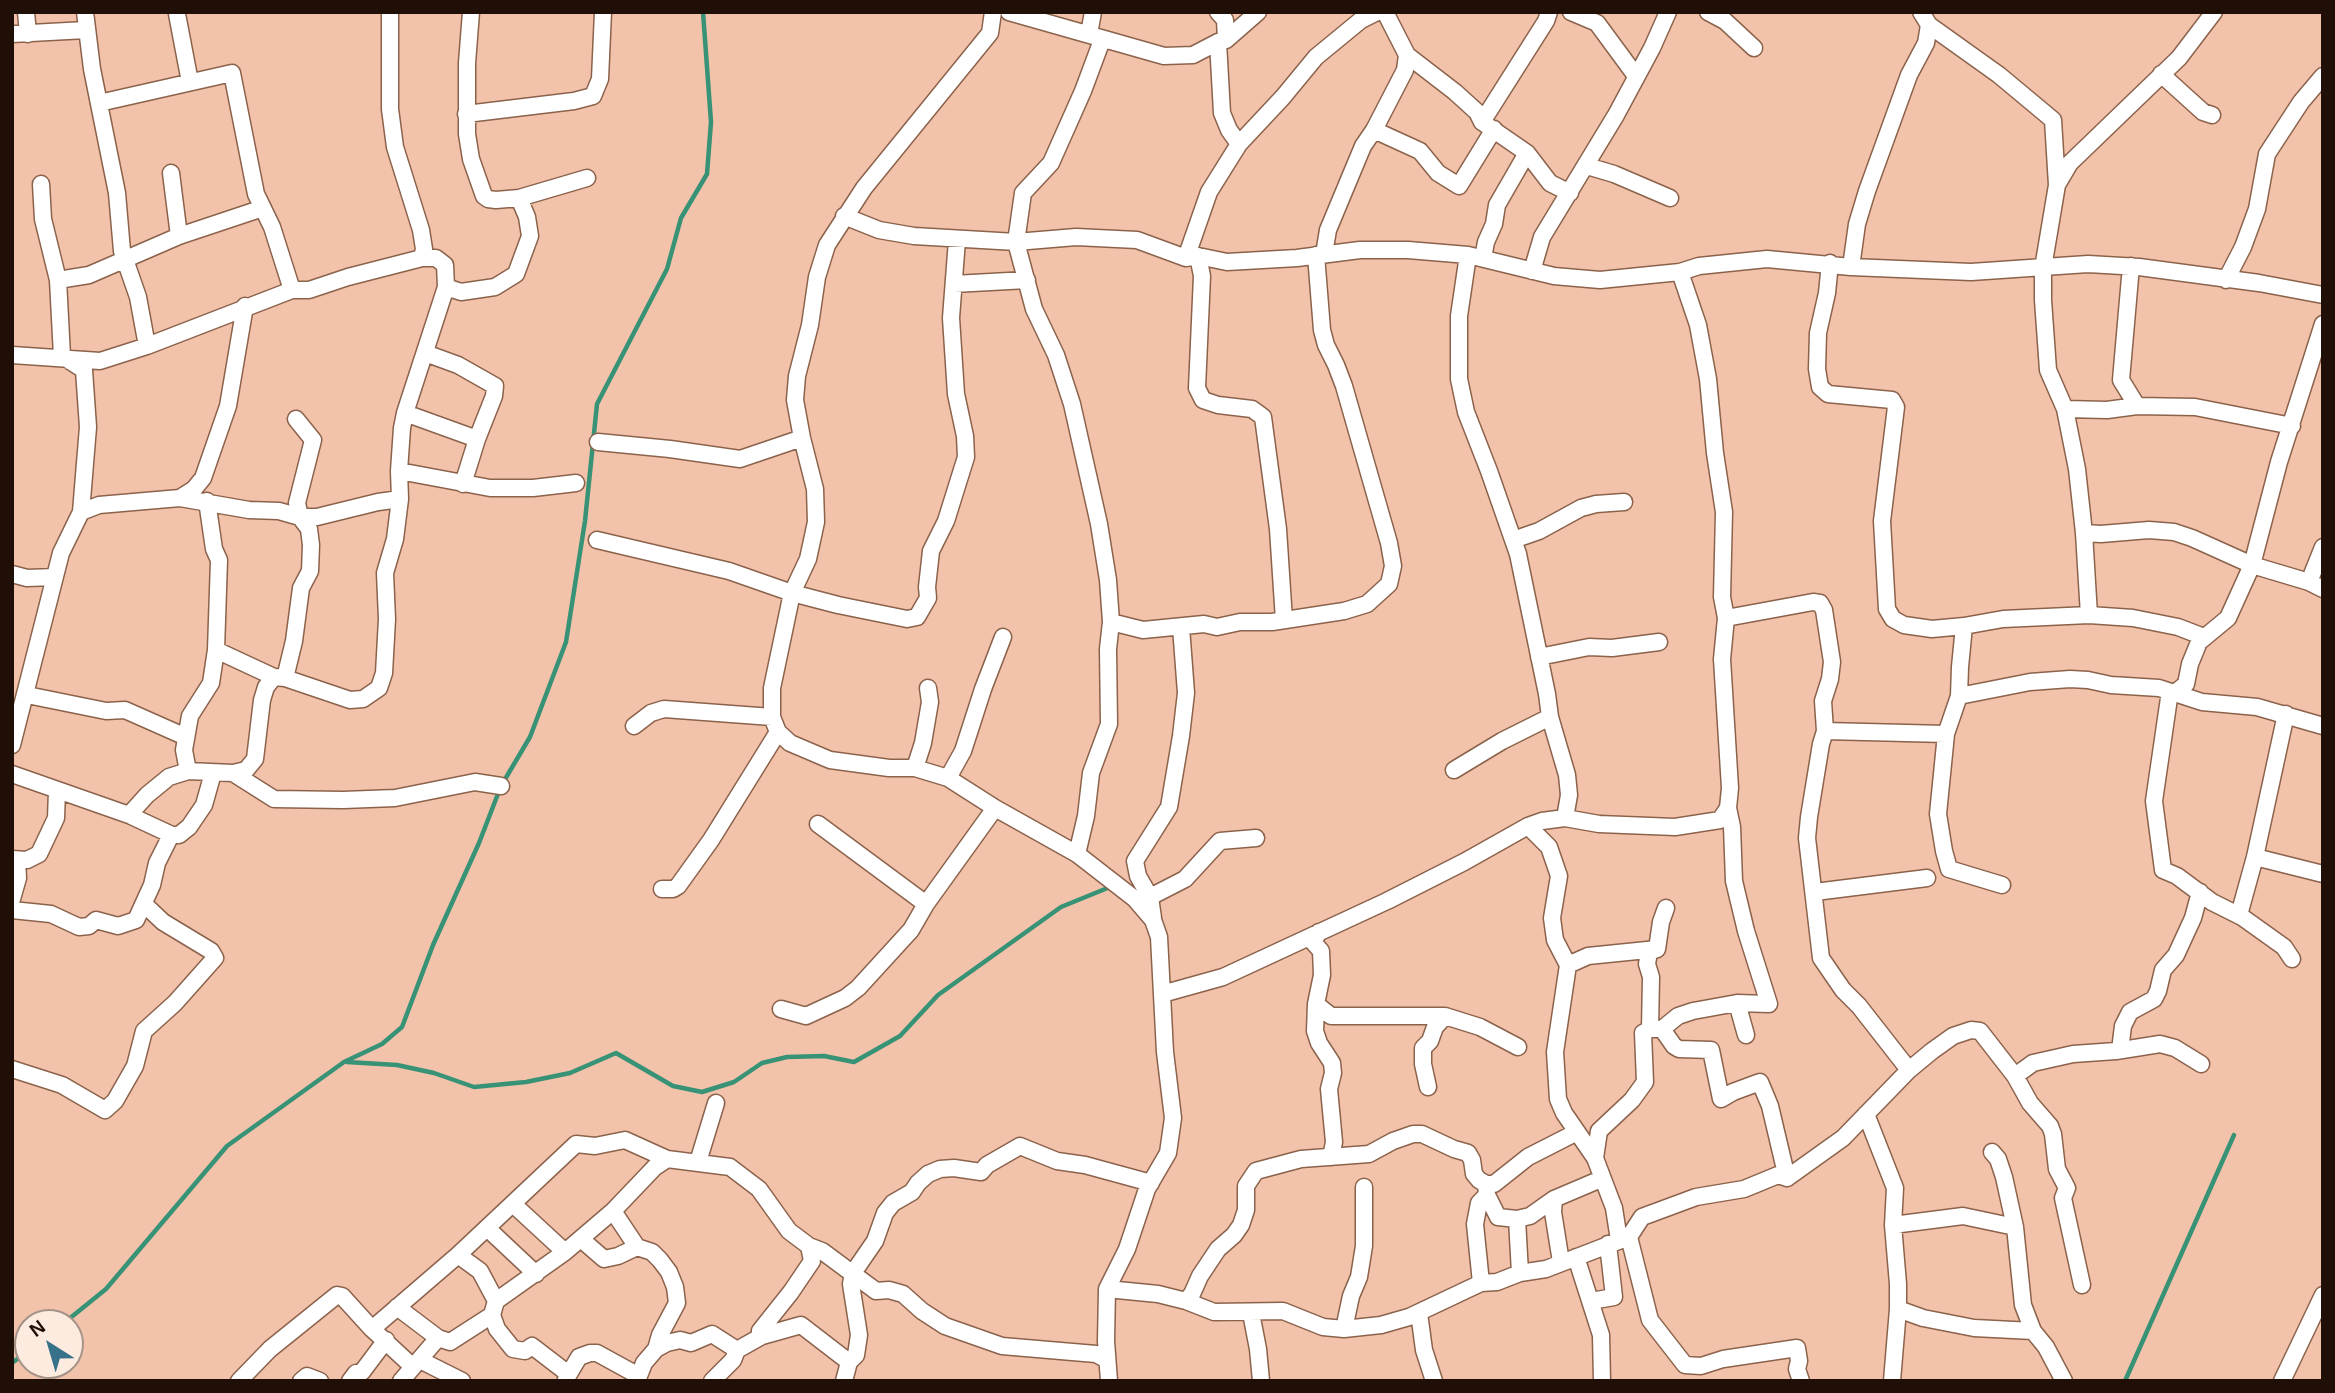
<!DOCTYPE html>
<style>
body{margin:0}
#map{position:relative;width:2335px;height:1393px;overflow:hidden;background:#f2c3aa;font-family:Helvetica,sans-serif}
canvas{display:block}
.frame{position:absolute;inset:0;border:14px solid #1f0f06;pointer-events:none}
.north{position:absolute;left:14px;top:1309px;width:70px;height:70px;box-sizing:border-box;background:#feebe0;border:2px solid #a59389;border-radius:50%;rotate:323deg;font-size:19px;font-weight:700;line-height:28px;text-align:center;color:#1f0f06}
.north::after{content:'';display:block;margin:auto;width:24px;height:32px;background:#38718a;clip-path:polygon(50% 0,100% 100%,50% 72%,0 100%)}
</style>
<div id="map">
<canvas width="2335" height="1393"></canvas>
<div class="frame"></div>
<div class="north">N</div>
</div>
<script>
const ctx = document.querySelector('canvas').getContext('2d');
ctx.lineJoin = 'round';
function poly(rows) {
  const path = new Path2D();
  for (const r of rows) {
    path.moveTo(r[0], r[1]);
    for (let i = 2; i < r.length; i += 2) path.lineTo(r[i], r[i + 1]);
  }
  return path;
}
function strokePath(path, color, width, dash) {
  ctx.strokeStyle = color;
  ctx.lineWidth = width;
  ctx.lineCap = dash ? 'butt' : 'round';
  ctx.setLineDash(dash || []);
  ctx.stroke(path);
}
const stream = poly([
 [347,1062,397,1065,434,1073,474,1087,526,1082,570,1073,616,1053,673,1086,702,1092,734,1082,762,1063,787,1057,824,1056,854,1062,900,1036,938,995,1061,907,1110,887],
 [64,1323,106,1289,227,1146,344,1062,382,1044,402,1027,433,945,479,843,501,786,530,737,566,642,585,521,597,404,667,269,681,218,707,174,711,122,703,12],
 [12,1363,28,1351],
 [2125,1381,2234,1135]
]);
const street = poly([
 [26,12,28,34],
 [85,12,92,69,117,193,122,251,138,297,147,346],
 [390,12,390,109,395,147,421,230,424,249,422,258],
 [471,12,467,63,467,134,471,159,484,196,488,199,496,200,519,198,587,178],
 [993,12,990,33,864,188,827,245,817,277,810,325,797,376,795,400,802,438,815,489,816,522,808,559,792,593,772,688,772,717,778,732,790,743,830,760,889,768,915,768,948,778,995,808,1077,854,1135,899,1153,920,1159,937,1165,1052,1173,1118,1168,1153,1147,1189,1127,1249,1107,1289,1106,1341,1109,1381],
 [1009,12,1164,56,1193,55,1218,42,1226,40,1258,12],
 [1218,12,1225,20,1226,40],
 [1571,12,1597,23,1636,76],
 [1708,12,1725,21,1754,48],
 [177,14,190,82],
 [1929,25,1999,75,2053,120,2057,185],
 [12,34,86,30],
 [1089,34,1093,12],
 [1218,42,1222,113,1229,130,1239,144],
 [1407,55,1455,92,1477,112,1482,122,1527,153,1550,183,1570,193],
 [2161,74,2203,112,2212,115],
 [99,103,232,73,256,194,272,227,292,290],
 [466,114,574,101,593,96,600,79,603,12],
 [1482,122,1546,21,1549,12],
 [1374,130,1420,151,1438,173,1459,186,1494,129],
 [1587,166,1614,174,1670,198],
 [171,173,179,236],
 [844,216,879,230,914,236,1016,242,1076,237,1137,240,1186,258,1198,256,1227,262,1297,258,1360,250,1408,250,1468,255,1554,276,1600,280,1680,272,1699,266,1767,259,1851,267,1971,272,2088,264,2139,267,2259,283,2323,295],
 [1324,254,1328,230,1363,146,1374,130,1405,70,1407,55,1385,12],
 [1468,255,1459,316,1459,379,1466,412,1489,471,1518,554,1547,694,1550,717,1567,775,1569,795,1565,818],
 [1198,256,1202,276,1197,388,1203,400,1218,405,1252,409,1263,417,1278,529,1284,620],
 [1186,258,1209,192,1239,144,1283,97,1316,57,1361,20,1377,12],
 [1483,258,1486,242,1494,224,1497,205,1527,153],
 [1830,263,1827,293,1818,333,1817,369,1820,387,1828,394,1892,400,1896,407,1882,521,1887,609,1893,619,1904,625,1932,629,1964,626,2003,619,2089,615,2133,618,2178,627,2204,637],
 [2131,266,2121,380,2137,406],
 [1851,267,1857,224,1867,191,1909,75,1926,43,1929,25,1921,12],
 [1532,271,1542,237,1616,115,1652,48,1668,12],
 [58,280,89,275,179,236,263,208],
 [2226,280,2243,247,2257,209,2267,154,2301,102,2323,76],
 [954,284,1027,280],
 [446,287,461,292,495,287,516,274,530,236,527,217,519,198],
 [425,353,458,365,495,386,494,396,477,439,463,484],
 [12,355,100,361,147,346,292,290,309,290,348,277,422,258,436,258,445,265,446,287,405,413,402,428,399,471,400,499,395,539,385,573,387,619,384,673,379,688,363,699,350,700,285,678,274,677,266,687,262,700,255,759,246,770,233,773,188,771,169,777,147,795,129,815],
 [2065,409,2107,410,2137,406,2195,407,2292,426],
 [405,413,477,439],
 [598,442,670,449,740,459,802,438],
 [399,471,490,488,533,488,576,483],
 [180,498,194,489,203,478,228,406,245,306],
 [81,512,99,505,180,498,249,510,279,511,300,517,317,517,378,502,400,499],
 [2084,533,2101,534,2149,530,2174,532,2192,538,2252,565,2309,582,2323,589],
 [597,540,729,571,792,593,838,605,907,619,917,617,928,598,927,587,931,551,946,521,966,457,965,436,956,394,951,318,957,240],
 [1513,540,1539,531,1581,508,1596,504,1624,502],
 [12,574,27,578,55,577],
 [2309,582,2323,547],
 [2089,615,2084,533,2077,469,2065,409,2048,370,2043,300,2043,268,2057,185,2070,163,2179,58,2214,12],
 [1726,618,1813,602,1820,603,1824,610,1832,662,1830,679,1823,701,1825,731,1821,744,1809,817,1807,838,1821,958,1843,990,1859,1006,1909,1070],
 [1111,622,1143,630,1204,624,1217,627,1240,622,1272,622,1344,611,1367,604,1389,584,1393,566,1389,543,1344,386,1336,365,1326,345,1322,330,1316,255],
 [1964,626,1960,667,1959,696,1946,734,1938,814,1944,851,1949,869,2002,885],
 [216,650,274,677],
 [1539,657,1589,647,1612,648,1659,642],
 [285,678,294,641,301,588,310,571,311,545,309,529,300,517,297,503,313,440,296,419],
 [27,695,106,711,125,710,186,737],
 [1959,696,2030,682,2070,679,2088,680,2111,685,2159,688,2202,702,2257,707,2323,726],
 [634,726,651,713,664,709,772,717],
 [1825,731,1946,734],
 [12,745,61,553,81,512,88,427,84,370,62,356,58,280,43,219,41,184],
 [915,768,923,743,930,702,928,688],
 [1454,770,1502,741,1550,717],
 [188,771,184,750,190,716,211,683,216,650,219,560,214,549,207,501],
 [233,773,274,799,343,800,395,798,475,782,501,786],
 [12,774,129,815,172,835],
 [948,778,963,751,983,689,1003,637],
 [818,824,926,904],
 [1528,826,1549,847,1559,876,1552,918,1555,940,1568,965,1555,1052,1558,1099,1564,1113,1595,1158,1614,1208,1619,1240],
 [1077,854,1086,816,1091,773,1109,724,1108,649,1111,622,1108,580,1099,524,1072,404,1056,355,1034,309,1016,242,1023,193,1051,163,1083,91,1102,40],
 [2255,857,2323,874],
 [12,859,27,860,39,854,56,818,57,791],
 [662,889,673,889,678,886,711,840,778,732],
 [1815,892,1927,878],
 [1150,897,1185,879,1220,841,1256,838],
 [12,899,18,878,17,860],
 [12,910,51,914,79,927,89,926,96,920,118,926,136,920,152,885,157,863,169,839,172,835,179,835,189,827,204,805,213,773],
 [2239,915,2255,857,2286,714],
 [1153,918,1150,897,1138,876,1135,861,1169,807,1181,736,1186,693,1181,627],
 [1319,932,1313,942,1321,951,1322,975,1316,1004,1315,1031,1319,1043,1332,1063,1333,1073,1329,1089,1334,1142,1331,1157],
 [1657,949,1661,922,1666,908],
 [2292,959,2284,947,2242,917,2212,902,2177,876,2163,870,2154,801,2169,698,2186,684,2190,664,2199,642,2228,618,2252,565,2279,462,2323,324],
 [1568,965,1588,956,1657,949],
 [1162,994,1223,977,1387,901,1464,862,1528,826,1542,821,1565,818,1599,824,1675,827,1720,820,1728,808],
 [1737,1003,1746,1035],
 [1316,1004,1331,1016,1445,1016,1480,1027,1518,1047],
 [781,1009,806,1016,845,998,858,988,911,930,926,904,995,808],
 [1650,1029,1662,1029,1674,1046,1679,1049,1711,1050,1721,1099,1733,1092,1760,1082,1770,1106,1787,1178],
 [1662,1029,1678,1016,1693,1011,1737,1003,1769,1004,1746,931,1734,881,1732,827,1728,808,1730,788,1722,659,1726,618,1722,597,1724,512,1715,453,1708,379,1698,325,1680,272],
 [2120,1050,2123,1026,2130,1012,2154,999,2158,991,2163,970,2176,955,2193,918,2200,892],
 [12,1069,62,1085,105,1110,115,1101,135,1066,144,1031,175,1003,215,958,211,951,163,922,144,904],
 [2015,1076,2030,1103,2050,1126,2053,1134,2057,1169,2067,1188,2063,1198,2082,1285],
 [1428,1087,1423,1064,1423,1048,1430,1041,1435,1027,1445,1016],
 [1866,1114,1895,1188,1893,1225,1898,1284,1898,1309,1892,1381],
 [1992,1152,1998,1159,2004,1177,2015,1227,2023,1305,2033,1331,2046,1347,2064,1381],
 [1595,1158,1599,1131,1632,1100,1645,1082,1643,1033,1650,1029,1651,977,1647,964,1649,952,1657,949],
 [698,1162,716,1103],
 [1486,1184,1487,1195,1498,1217,1517,1219,1520,1273],
 [1554,1199,1553,1212,1561,1262],
 [513,1204,565,1252],
 [613,1211,637,1247,652,1252,660,1260,669,1272,675,1287,677,1303,660,1335,656,1349],
 [1517,1219,1530,1216,1554,1199,1601,1179],
 [1893,1225,1963,1216,2015,1227],
 [487,1228,536,1274],
 [1629,1237,1650,1320,1685,1365,1701,1366,1723,1359,1797,1348,1799,1361,1797,1369,1801,1381],
 [581,1239,604,1259,618,1256,637,1247],
 [458,1255,480,1271,496,1301],
 [1576,1257,1601,1335,1602,1381],
 [1481,1283,1475,1224,1479,1203,1487,1195],
 [1107,1289,1158,1294,1186,1301,1214,1312,1283,1311,1323,1327,1344,1329,1381,1325,1409,1317,1481,1283,1497,1282,1520,1273,1546,1269,1629,1237,1642,1217,1696,1197,1744,1189,1778,1175,1787,1178,1843,1138,1909,1070,1932,1051,1953,1036,1971,1030,1980,1031,2015,1076,2033,1063,2073,1054,2116,1051,2160,1044,2175,1048,2201,1064],
 [1186,1301,1192,1294,1200,1276,1218,1249,1234,1235,1241,1225,1246,1210,1246,1186,1256,1171,1301,1159,1369,1154,1393,1141,1413,1134,1422,1134,1454,1149,1468,1153,1472,1160,1474,1174,1479,1180,1486,1184,1494,1184,1528,1157,1577,1132],
 [1591,1301,1614,1297,1608,1244],
 [397,1307,438,1338],
 [1898,1309,1923,1318,1974,1328,2033,1331],
 [1251,1313,1258,1349,1261,1381],
 [1419,1313,1424,1350,1434,1381],
 [492,1315,497,1329,513,1349,525,1351,532,1346,562,1369,570,1372],
 [372,1329,458,1255,576,1144,595,1146,625,1140,667,1159,730,1167,759,1189,789,1231,809,1246,822,1251,876,1291,889,1290,903,1294,922,1311,945,1326,1002,1346,1096,1354,1107,1360],
 [1344,1329,1351,1296,1359,1277,1364,1246,1364,1187],
 [762,1336,801,1325,849,1362],
 [420,1360,462,1381],
 [566,1379,579,1357,590,1353,597,1353,639,1376],
 [239,1381,270,1349,337,1295,342,1296,372,1329,413,1367],
 [301,1381,307,1376,320,1381],
 [350,1381,356,1373,362,1372,386,1340],
 [401,1381,438,1338,450,1342,492,1315,496,1301,565,1252,613,1211,655,1167,667,1159],
 [637,1381,644,1363,656,1349,667,1343,680,1340,691,1343,712,1334,737,1350],
 [712,1381,733,1360,737,1350,762,1336,760,1331,791,1292,812,1261,809,1246],
 [844,1381,849,1362,856,1355,859,1335,851,1284,853,1273,875,1241,885,1213,893,1203,912,1192,918,1183,928,1174,940,1169,954,1168,981,1172,987,1165,1020,1146,1057,1161,1085,1165,1151,1183],
 [2282,1381,2323,1295]
]);
strokePath(stream, '#379276', 4.5);
strokePath(street, '#8b624b', 19);
strokePath(street, '#fff', 16);
</script>
